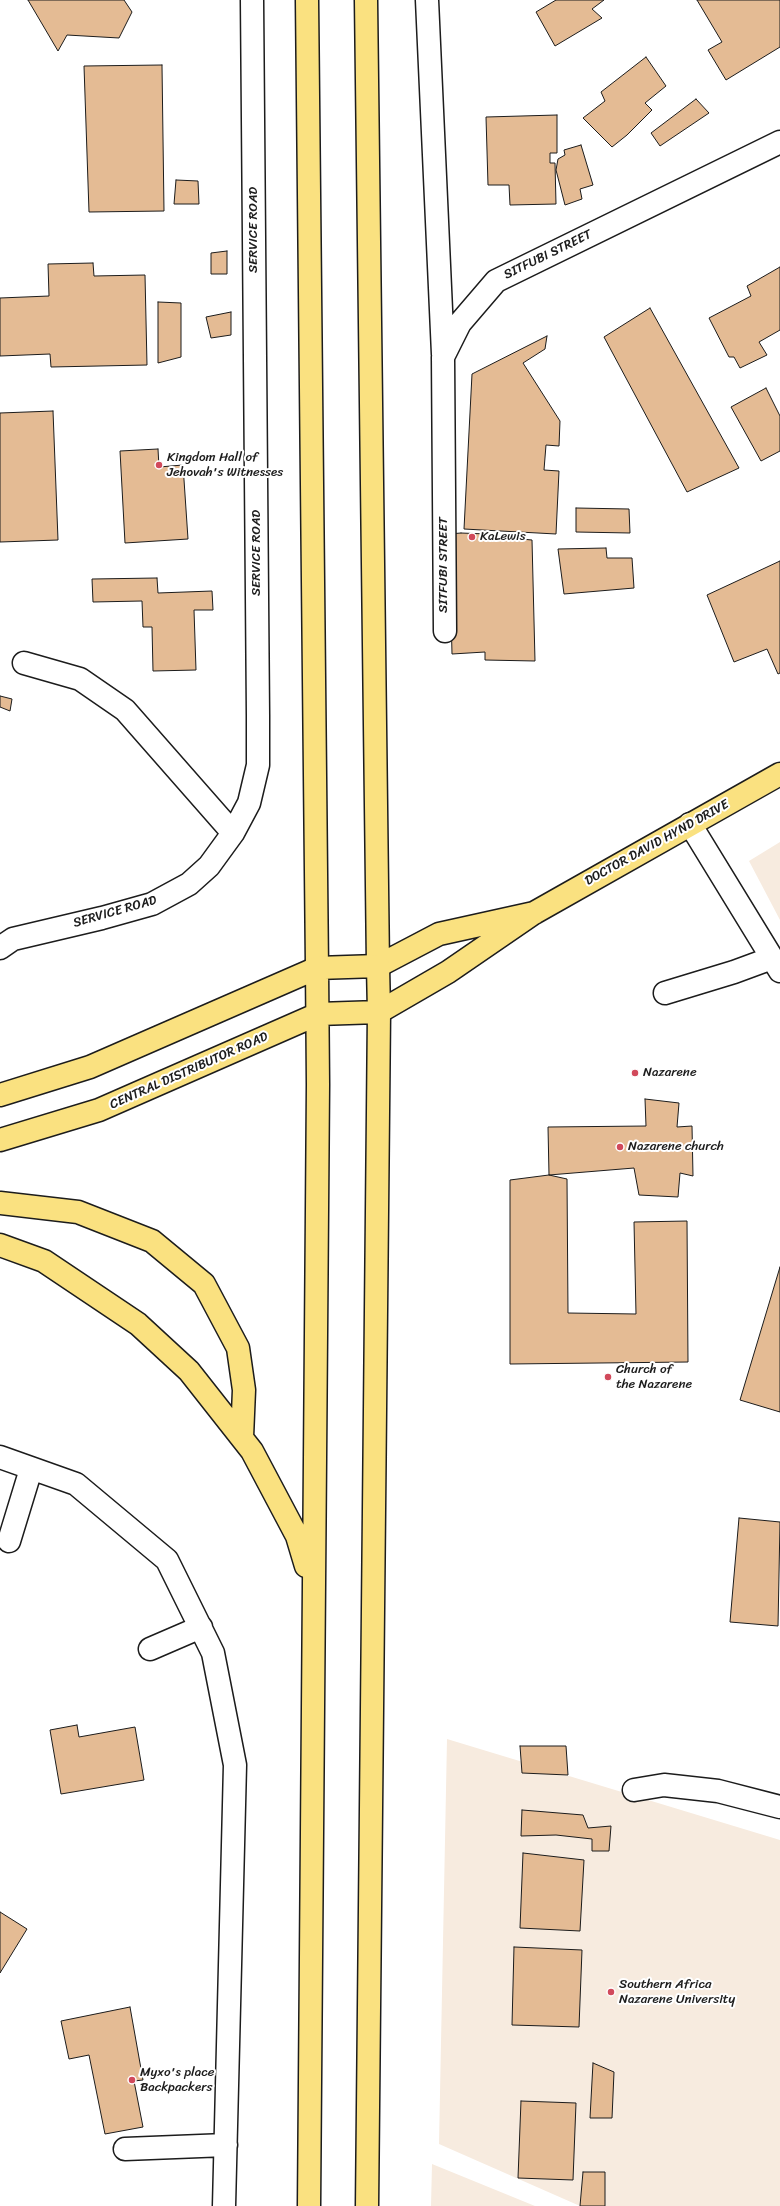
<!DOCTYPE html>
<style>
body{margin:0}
canvas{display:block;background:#fff}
</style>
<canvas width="780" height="2206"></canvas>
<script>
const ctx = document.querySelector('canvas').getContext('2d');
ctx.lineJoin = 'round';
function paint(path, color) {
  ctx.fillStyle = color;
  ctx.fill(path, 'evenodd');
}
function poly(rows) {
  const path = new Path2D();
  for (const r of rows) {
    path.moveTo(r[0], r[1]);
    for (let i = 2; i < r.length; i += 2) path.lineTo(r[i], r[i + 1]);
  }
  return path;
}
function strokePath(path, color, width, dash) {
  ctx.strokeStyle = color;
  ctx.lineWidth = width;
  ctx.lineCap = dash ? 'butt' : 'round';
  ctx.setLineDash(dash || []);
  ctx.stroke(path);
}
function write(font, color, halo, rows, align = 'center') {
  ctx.font = font + ' Sriracha,sans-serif';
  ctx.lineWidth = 4;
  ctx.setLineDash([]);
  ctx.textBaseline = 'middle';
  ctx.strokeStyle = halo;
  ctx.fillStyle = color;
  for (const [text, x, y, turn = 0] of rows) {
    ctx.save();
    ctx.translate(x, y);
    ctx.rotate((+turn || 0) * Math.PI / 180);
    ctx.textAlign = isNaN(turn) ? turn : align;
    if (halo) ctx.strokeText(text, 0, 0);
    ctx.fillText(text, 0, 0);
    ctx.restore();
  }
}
const built = poly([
 [780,842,780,920,749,861],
 [447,1739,780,1840,780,2206,580,2206,439,2144],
 [432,2164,535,2206,431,2206]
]);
const building = poly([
 [28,0,124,0,132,12,119,38,67,35,58,51,28,0],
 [556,0,604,0,592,9,602,18,555,46,536,12,556,0],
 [697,0,780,0,780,47,726,80,708,50,722,42,697,0],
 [646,57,666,86,645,103,652,110,627,135,612,147,583,118,605,101,601,92,646,57],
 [162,65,164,211,89,212,84,66,162,65],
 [696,99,709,113,660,146,651,133,696,99],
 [557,115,557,153,550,153,550,163,555,163,556,204,510,205,509,185,488,185,486,117,557,115],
 [581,145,593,185,580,189,582,199,565,205,556,170,558,159,565,155,564,150,581,145],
 [176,180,198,181,199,204,174,204,176,180],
 [227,251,227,274,211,274,211,253,227,251],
 [93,263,94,276,145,275,147,365,51,367,50,354,0,356,0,298,49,296,48,264,93,263],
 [780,267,780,330,759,342,767,355,740,368,734,357,729,357,709,318,751,296,747,286,780,267],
 [158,302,181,303,181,357,158,363,158,302],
 [650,308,739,468,687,492,604,337,650,308],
 [231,312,231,335,211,338,206,317,231,312],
 [547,336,545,349,523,363,560,421,559,446,546,445,544,470,559,471,556,534,464,529,472,374,547,336],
 [766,388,780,416,780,451,761,461,731,407,766,388],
 [53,411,58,540,0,542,0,413,53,411],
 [158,449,159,467,183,465,188,539,125,543,120,451,158,449],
 [576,508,629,509,630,533,576,532,576,508],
 [461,533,487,534,501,537,532,540,535,661,485,660,485,652,452,654,449,534,461,533],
 [606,548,607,558,632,558,634,588,564,594,558,549,606,548],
 [780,561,780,673,778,674,767,649,734,662,707,595,780,561],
 [157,578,158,593,212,591,213,610,194,610,196,670,153,671,152,627,143,627,142,601,93,602,92,579,157,578],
 [0,696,12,699,10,711,0,707,0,696],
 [645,1099,679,1103,677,1127,692,1126,693,1176,680,1173,678,1197,639,1195,634,1168,549,1175,548,1127,646,1126,645,1099],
 [549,1175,567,1179,568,1313,636,1314,634,1222,687,1221,688,1362,510,1364,510,1180,549,1175],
 [780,1267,780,1412,740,1400,780,1267],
 [739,1518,780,1522,778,1626,730,1622,739,1518],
 [77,1725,79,1737,135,1727,144,1780,61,1794,50,1730,77,1725],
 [520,1746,566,1746,568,1775,522,1773,520,1746],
 [522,1810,583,1815,588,1828,611,1826,609,1851,592,1851,592,1839,556,1835,521,1836,522,1810],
 [523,1853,584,1860,580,1931,520,1928,523,1853],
 [0,1912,27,1929,0,1973,0,1912],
 [514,1947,582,1950,579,2027,512,2025,514,1947],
 [130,2007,143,2080,134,2081,143,2127,105,2134,89,2055,69,2059,61,2021,130,2007],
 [593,2063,614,2072,612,2118,590,2118,593,2063],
 [521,2101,576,2103,573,2180,518,2178,521,2101],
 [583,2172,605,2172,605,2206,580,2206,583,2172]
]);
const minor = poly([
 [427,0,443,354],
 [445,631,443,357,460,323,496,281,780,142],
 [24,663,80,679,125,710,233,833],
 [690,824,780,971],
 [0,948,13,939,102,918,152,904,189,884,209,866,233,833,249,803,258,765,258,715,252,0],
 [665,993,734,972,772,958],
 [0,1457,76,1484,167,1560,213,1653,235,1765,224,2206],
 [9,1541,31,1469],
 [150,1649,201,1627],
 [634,1790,664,1785,718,1791,780,1807],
 [125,2149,226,2145]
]);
const major = poly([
 [307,0,317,968],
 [366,0,378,966,439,934,534,913],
 [379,1012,448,972,534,913,780,774]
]);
const highway = poly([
 [0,1095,90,1067,317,968,378,966,379,1012,367,2206],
 [0,1140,99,1110,318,1014,379,1012],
 [0,1203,78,1212,152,1241,204,1284,238,1348,244,1390,242,1437],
 [0,1245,44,1261,138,1324,189,1371,252,1451,297,1536,306,1566],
 [309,2206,318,1085,317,968]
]);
const markers = [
 [159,465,4,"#d1495b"],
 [472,537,4,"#d1495b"],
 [635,1073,4,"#d1495b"],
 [620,1147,4,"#d1495b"],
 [608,1377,4,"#d1495b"],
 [611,1992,4,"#d1495b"],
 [132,2080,4,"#d1495b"]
];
const streetNames = [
 ["SERVICE ROAD",254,230,-90],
 ["SITFUBI STREET",548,255,-26],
 ["SERVICE ROAD",257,553,-90],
 ["SITFUBI STREET",444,565,-90],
 ["DOCTOR DAVID HYND DRIVE",657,843,-29],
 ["SERVICE ROAD",115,912,-16],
 ["CENTRAL DISTRIBUTOR ROAD",189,1071,-24]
];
const poiNames = [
 ["Kingdom Hall of",167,458],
 ["Jehovah's Witnesses",167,473],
 ["KaLewis",480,537],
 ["Nazarene",643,1073],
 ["Nazarene church",628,1147],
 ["Church of",616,1370],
 ["the Nazarene",616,1385],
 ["Southern Africa",619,1985],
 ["Nazarene University",619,2000],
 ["Myxo's place",140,2073],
 ["Backpackers",140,2088]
];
paint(built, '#f7ebdf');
paint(building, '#e4bb94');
strokePath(building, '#1c1c1c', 1);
strokePath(minor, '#1c1c1c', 25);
strokePath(major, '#1c1c1c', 25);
strokePath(highway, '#1c1c1c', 25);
strokePath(minor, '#fff', 22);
strokePath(major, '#fae180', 22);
strokePath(highway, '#fae180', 22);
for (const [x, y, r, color] of markers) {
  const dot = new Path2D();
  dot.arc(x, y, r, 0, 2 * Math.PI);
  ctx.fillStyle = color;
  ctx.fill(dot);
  strokePath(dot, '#fff', 1.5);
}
write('13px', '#1c1c1c', '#fff', streetNames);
write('13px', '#1c1c1c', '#fff', poiNames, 'left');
</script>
